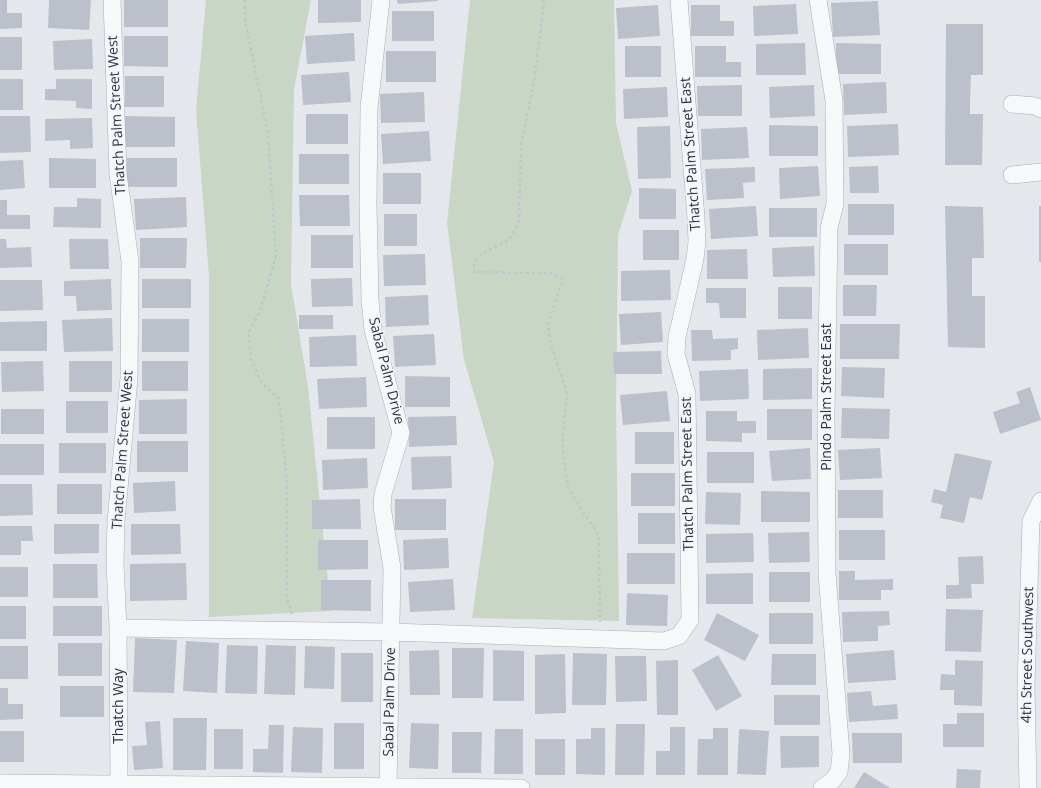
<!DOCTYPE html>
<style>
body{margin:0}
canvas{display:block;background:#e4e7ec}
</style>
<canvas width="1041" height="788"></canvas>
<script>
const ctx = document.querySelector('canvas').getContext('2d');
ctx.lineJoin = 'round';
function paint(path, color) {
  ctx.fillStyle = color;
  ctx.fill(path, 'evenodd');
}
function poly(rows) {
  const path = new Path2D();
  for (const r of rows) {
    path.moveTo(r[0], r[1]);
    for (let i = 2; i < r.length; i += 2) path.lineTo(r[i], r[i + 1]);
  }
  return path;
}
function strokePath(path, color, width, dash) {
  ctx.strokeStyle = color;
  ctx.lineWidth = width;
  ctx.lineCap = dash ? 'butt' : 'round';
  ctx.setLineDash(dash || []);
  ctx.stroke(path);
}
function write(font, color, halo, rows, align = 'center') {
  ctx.font = font + ' "Open Sans",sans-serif';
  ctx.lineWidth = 3.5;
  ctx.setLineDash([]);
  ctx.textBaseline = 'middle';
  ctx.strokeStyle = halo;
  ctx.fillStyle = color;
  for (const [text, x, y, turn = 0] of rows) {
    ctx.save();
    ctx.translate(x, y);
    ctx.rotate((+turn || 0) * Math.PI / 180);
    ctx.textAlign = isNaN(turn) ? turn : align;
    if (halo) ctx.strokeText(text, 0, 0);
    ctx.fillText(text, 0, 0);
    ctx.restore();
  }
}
const green = poly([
 [206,0,311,0,294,89,291,284,308,387,331,611,209,617,209,276,196,110],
 [470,0,614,0,616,123,632,191,618,235,616,406,619,621,472,618,494,462,464,360,447,223]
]);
const building = poly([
 [0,0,7,0,7,13,22,13,22,28,0,29],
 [49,0,91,0,89,30,48,28],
 [124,0,168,0,168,27,124,27],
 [318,0,361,0,361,22,318,23],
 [397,0,438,0,438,1,398,4],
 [878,1,880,35,833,37,831,3],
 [796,4,798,34,754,36,753,6],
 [658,5,660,36,618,39,616,8],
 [691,5,720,5,720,21,734,21,734,36,691,36],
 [392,11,434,11,434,41,392,41],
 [946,24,983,24,983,75,971,75,970,101,970,114,983,114,982,165,945,165],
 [354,33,355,61,307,64,305,36],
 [124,36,168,36,168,67,124,66],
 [0,37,22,37,22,70,0,70],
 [92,39,93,69,54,70,53,41],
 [805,43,806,75,756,75,756,44],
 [836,43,881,44,881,74,836,74],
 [625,46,661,46,661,77,625,77],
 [695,46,726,46,726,62,741,62,741,77,695,77],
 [386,51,436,51,436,82,386,82],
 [349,72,351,102,303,105,301,75],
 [125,76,164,76,164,107,125,107],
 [0,79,23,79,23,110,0,110],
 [56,79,92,79,92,109,76,108,76,101,45,100,45,89,56,89],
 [886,82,887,113,844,115,843,84],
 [742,85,742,116,698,116,697,86],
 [814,85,815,116,770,118,769,87],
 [667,87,668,117,624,119,623,89],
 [424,92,425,122,381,123,380,94],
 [306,114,348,114,348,144,306,144],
 [0,116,30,116,31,152,0,153],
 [125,116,175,117,175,147,125,147],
 [92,118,93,148,70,149,70,140,45,141,45,119],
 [898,124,899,155,848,157,847,126],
 [769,125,818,126,818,156,769,156],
 [670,126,671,178,638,179,637,127],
 [747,127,749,158,702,160,701,129],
 [429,131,431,161,383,164,381,134],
 [299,154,349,154,349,184,299,184],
 [49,158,96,159,96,188,49,188],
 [127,158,177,158,177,187,127,187],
 [23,160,25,188,0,190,0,161],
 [818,166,820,196,780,199,779,168],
 [878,166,879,193,850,193,849,167],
 [755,167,755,182,743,183,744,198,707,200,705,169],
 [383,173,421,173,421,204,383,204],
 [639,188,676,189,676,219,639,219],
 [299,195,349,195,350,226,300,226],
 [186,197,187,227,136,230,134,199],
 [77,198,101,199,101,228,53,227,54,207,77,207],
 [0,200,7,200,7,215,30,215,30,229,0,229],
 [848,204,894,204,894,235,848,235],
 [756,206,758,236,711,239,709,209],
 [945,206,983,207,984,258,972,258,972,296,985,296,985,348,948,347],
 [1039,206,1041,206,1041,262,1039,262],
 [769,208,817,208,817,237,769,237],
 [384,214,417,214,417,246,384,246],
 [643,230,679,230,679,260,643,260],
 [311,235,353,235,353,268,311,268],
 [140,238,187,238,186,268,140,268],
 [0,239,6,239,7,248,31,247,32,267,0,268],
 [69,239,108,239,109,269,70,269],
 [844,244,888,244,888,275,844,275],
 [814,246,815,276,773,277,772,248],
 [747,249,748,279,707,279,707,250],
 [425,254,426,285,384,286,383,255],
 [670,270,671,300,621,301,621,271],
 [352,278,353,306,312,307,311,279],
 [111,279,112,310,77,311,76,296,64,296,64,281],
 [142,279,191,279,191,308,142,308],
 [0,280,42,280,43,310,0,311],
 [843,285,877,285,876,316,843,316],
 [778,287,812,287,812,319,778,319],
 [706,288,746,288,746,318,720,318,719,303,706,303],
 [428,295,429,325,386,327,385,297],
 [661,312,663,342,621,345,619,314],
 [299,315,333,315,333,329,299,329],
 [112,318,113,351,64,352,62,320],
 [142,319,189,319,189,352,142,352],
 [47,321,47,351,0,351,0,322],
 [840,324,900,324,899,359,840,359],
 [808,328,809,358,758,360,757,330],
 [691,330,712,330,713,339,738,338,738,349,731,350,731,360,692,361],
 [434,334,436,365,395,367,393,336],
 [356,335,357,366,310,367,309,337],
 [661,351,662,374,614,374,613,352],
 [43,361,44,391,2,392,1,362],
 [69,361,112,361,112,392,69,392],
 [142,361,188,361,188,391,142,391],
 [842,367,885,368,884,398,841,396],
 [812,368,812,399,763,400,763,369],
 [748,369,749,399,700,401,699,371],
 [405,376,450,377,450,407,405,407],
 [366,377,367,407,319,409,317,379],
 [1030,387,1041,420,1000,434,993,412,1020,403,1016,392],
 [667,391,670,421,623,425,620,395],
 [187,399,187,434,139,434,139,400],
 [66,401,108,401,108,433,66,433],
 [842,408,890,409,889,439,841,438],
 [1,409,44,409,44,434,1,434],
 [767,409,812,409,812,440,767,440],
 [706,411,737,411,737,421,756,421,756,433,742,433,742,442,706,441],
 [456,416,457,445,409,447,408,417],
 [327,417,375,417,375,449,327,449],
 [635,432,674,432,674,464,635,464],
 [137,441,188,441,188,472,137,472],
 [59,443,106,443,106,473,59,473],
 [0,444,44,444,44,475,0,475],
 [810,448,811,479,772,481,769,451],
 [880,448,882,478,840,480,838,450],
 [707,452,754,452,754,483,707,483],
 [955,453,992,461,982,500,970,497,964,523,940,518,943,505,931,502,934,489,946,492],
 [451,456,452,488,412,490,411,457],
 [367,458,368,488,323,490,322,460],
 [631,473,675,473,675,506,631,506],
 [175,481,176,511,134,513,133,483],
 [0,484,32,484,33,515,0,516],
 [57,484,102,484,102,514,57,514],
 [838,490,883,490,883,518,838,518],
 [761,491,810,492,810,522,761,522],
 [706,492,741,493,740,525,705,524],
 [360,499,361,529,312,529,312,500],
 [395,499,446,499,446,530,395,530],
 [638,513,675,513,675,544,638,544],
 [54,524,99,524,99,553,54,554],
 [131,524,180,524,181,554,131,555],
 [0,526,32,526,33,541,21,541,21,555,0,555],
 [839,530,885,530,885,560,839,560],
 [809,532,810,562,769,563,768,533],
 [753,533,754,562,706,563,706,534],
 [448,538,449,568,404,570,403,540],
 [318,540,368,540,368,569,318,570],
 [627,553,675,553,675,584,627,584],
 [983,556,984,584,971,584,972,598,946,599,946,585,959,585,958,557],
 [186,563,187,600,130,601,130,564],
 [53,564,97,564,98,598,53,598],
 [0,567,28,567,28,597,0,597],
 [839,571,855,571,855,580,893,579,893,590,881,590,881,600,839,600],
 [769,572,810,572,810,602,769,602],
 [753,573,753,604,706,604,706,574],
 [453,579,455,610,410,612,408,582],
 [321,580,371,580,371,611,321,610],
 [627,593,668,595,667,626,626,625],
 [0,606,26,606,26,639,0,639],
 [53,606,102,606,102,636,53,636],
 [946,609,983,610,981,652,945,651],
 [889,611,890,625,878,626,878,641,843,642,842,612],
 [717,613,759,635,745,661,704,640],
 [769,613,813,613,813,644,769,644],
 [135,638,177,640,174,693,133,692],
 [186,641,219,643,217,693,183,691],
 [58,643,102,643,102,676,58,676],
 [227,645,258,646,257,694,225,693],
 [266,645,296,646,295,695,264,694],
 [0,646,28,646,28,679,0,679],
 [305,646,335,647,334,689,304,688],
 [452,648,484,648,483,698,452,698],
 [439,650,440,695,410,695,409,651],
 [493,650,524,651,524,701,493,701],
 [894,650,896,680,848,683,846,654],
 [341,653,373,653,373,702,341,702],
 [573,653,607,654,606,705,572,705],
 [565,654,566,713,535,714,535,655],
 [772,654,816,654,816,685,771,685],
 [718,655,742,696,716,711,692,670],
 [615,656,646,656,647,701,616,702],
 [678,660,678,715,657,715,656,661],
 [955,660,983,661,982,706,954,705,954,690,940,690,941,674,955,675],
 [60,686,104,686,104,717,60,717],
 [0,688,8,688,8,704,23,704,23,719,0,720],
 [871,691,873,706,897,704,898,719,849,722,847,693],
 [774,695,820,695,820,725,774,725],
 [957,713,984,713,984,747,943,747,943,724,957,724],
 [173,718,207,718,206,770,173,770],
 [160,721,163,768,134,770,132,746,147,745,145,722],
 [334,723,364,723,364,769,334,769],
 [411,723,439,724,438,769,409,768],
 [616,724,645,724,644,775,615,775],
 [269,725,284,725,283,773,253,772,253,749,268,749],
 [293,727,323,728,322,773,291,772],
 [670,727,685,727,685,775,656,775,656,751,670,751],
 [591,728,605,728,605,775,576,774,576,739,591,739],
 [713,728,728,728,728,775,697,775,698,739,713,739],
 [214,729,243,729,243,769,214,769],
 [495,729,523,729,523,774,494,774],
 [739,729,769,731,766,775,737,774],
 [0,731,24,731,24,762,0,762],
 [452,732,482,732,481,773,452,773],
 [852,733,902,733,902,763,853,763],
 [780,736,819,736,819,767,781,768],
 [535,739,565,739,565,775,535,775],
 [957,769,981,770,980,788,956,788],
 [864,772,890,788,854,788]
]);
const path = poly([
 [245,0,245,20,268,134,276,256,260,311,248,334,251,359,261,382,279,399,287,484,287,598,292,614],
 [544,0,534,82,521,144,519,222,509,240,483,253,474,262,474,272,551,273,563,279,548,324,551,346,567,392,562,444,568,488,599,536,600,622]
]);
const minor = poly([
 [112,0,118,174,130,261,129,378,116,522,115,563,118,628,119,784],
 [381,0,369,108,368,205,370,300,373,330,401,433,383,494,382,507,392,568,388,788],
 [818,0,834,100,835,204,829,228,826,414,827,573,841,754,839,772,832,781,822,788],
 [1012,104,1035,106,1041,109],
 [1012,175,1041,172],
 [118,628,391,632,664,641,679,636,690,620,687,394,676,354,677,337,695,259,697,242,696,218,679,0],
 [0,783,521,788],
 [1028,788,1026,687,1031,521,1041,501]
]);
const streetNames = [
 ["Thatch Palm Street West",117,115,-93],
 ["Thatch Palm Street East",691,154,-94],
 ["Sabal Palm Drive",386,371,76],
 ["Pindo Palm Street East",827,397,-90],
 ["Thatch Palm Street West",123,450,-86],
 ["Thatch Palm Street East",688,474,-91],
 ["4th Street Southwest",1028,655,-89],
 ["Sabal Palm Drive",390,702,-89],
 ["Thatch Way",119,706,-90]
];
paint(green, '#c9d6c5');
paint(building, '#bbc0ca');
strokePath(minor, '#a9aeb7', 18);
strokePath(path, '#c2c5cb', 2.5, [3, 3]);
strokePath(minor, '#f7f8fa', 17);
write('14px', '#2b3445', '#f4f6f9', streetNames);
</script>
